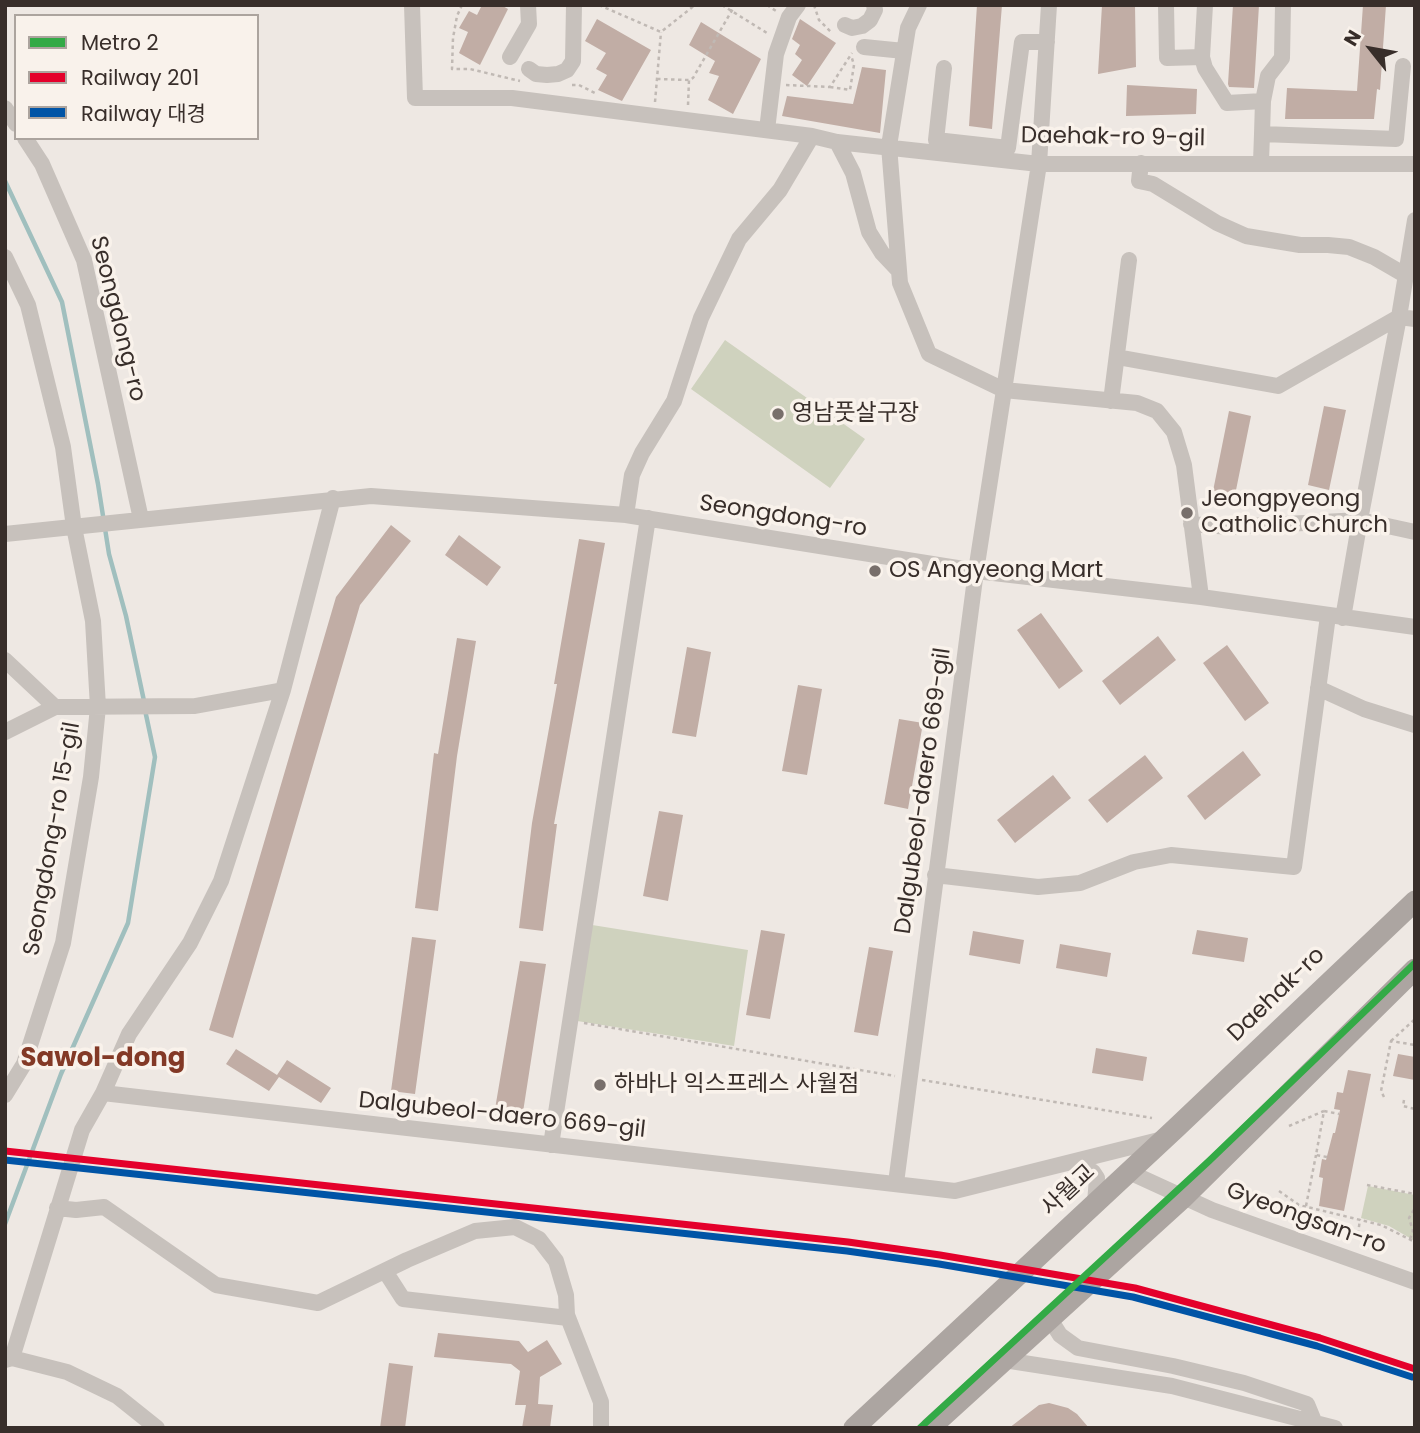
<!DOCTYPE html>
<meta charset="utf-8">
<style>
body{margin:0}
#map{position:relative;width:1420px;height:1433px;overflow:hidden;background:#eee8e3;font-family:Poppins,"Noto Sans KR",sans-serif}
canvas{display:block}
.frame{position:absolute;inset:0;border:7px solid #382e2a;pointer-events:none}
.legend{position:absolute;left:14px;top:14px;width:245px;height:126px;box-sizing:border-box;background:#f9f2eb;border:2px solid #aca49e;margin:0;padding:9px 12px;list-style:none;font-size:21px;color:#382e2a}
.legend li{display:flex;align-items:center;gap:14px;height:35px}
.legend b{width:35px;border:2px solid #aca49e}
.north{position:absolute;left:1336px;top:14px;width:70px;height:70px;-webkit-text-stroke:5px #f9f2eb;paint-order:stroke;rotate:301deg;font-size:19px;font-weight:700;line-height:28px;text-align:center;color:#382e2a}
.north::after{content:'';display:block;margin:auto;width:24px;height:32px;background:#382e2a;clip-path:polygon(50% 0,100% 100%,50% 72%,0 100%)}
</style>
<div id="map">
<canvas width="1420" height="1433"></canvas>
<div class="frame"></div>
<ul class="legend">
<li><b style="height:9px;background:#33aa46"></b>Metro 2</li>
<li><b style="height:9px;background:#e4002b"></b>Railway 201</li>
<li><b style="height:9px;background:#0054a6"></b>Railway 대경</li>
</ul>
<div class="north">N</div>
</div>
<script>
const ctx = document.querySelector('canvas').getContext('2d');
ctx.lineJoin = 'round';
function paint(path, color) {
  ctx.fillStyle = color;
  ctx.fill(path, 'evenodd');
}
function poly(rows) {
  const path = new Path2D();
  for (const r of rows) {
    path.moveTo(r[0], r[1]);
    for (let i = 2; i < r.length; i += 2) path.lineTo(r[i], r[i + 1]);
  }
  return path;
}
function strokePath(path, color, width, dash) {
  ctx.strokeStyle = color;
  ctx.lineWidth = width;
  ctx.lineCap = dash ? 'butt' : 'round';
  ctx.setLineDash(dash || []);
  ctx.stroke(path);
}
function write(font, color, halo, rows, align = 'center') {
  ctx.font = font + ' Poppins,"Noto Sans KR",sans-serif';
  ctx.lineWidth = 7;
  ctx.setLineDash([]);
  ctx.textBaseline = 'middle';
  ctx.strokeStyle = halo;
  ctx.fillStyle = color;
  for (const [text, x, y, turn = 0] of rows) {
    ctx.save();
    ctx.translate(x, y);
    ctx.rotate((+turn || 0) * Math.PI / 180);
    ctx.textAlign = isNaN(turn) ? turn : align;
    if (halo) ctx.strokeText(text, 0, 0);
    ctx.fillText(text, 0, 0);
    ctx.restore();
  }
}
const green = poly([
 [725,340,865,439,830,488,691,389],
 [586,924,748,950,734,1046,571,1020],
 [1368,1186,1415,1195,1415,1241,1389,1226,1361,1218]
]);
const stream = poly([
 [5,181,62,302,98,484,109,554,126,616,144,701],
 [5,1224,61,1074,128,923,155,757,145,710]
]);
const building = poly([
 [482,5,501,5,508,9,480,65,459,53,468,32,459,28,469,11,477,15],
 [977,5,1002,5,992,129,969,126],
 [1102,5,1135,5,1136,67,1098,74],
 [1233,5,1259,5,1254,88,1229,87,1228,84],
 [1363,5,1386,5,1380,90,1377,89,1374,119,1285,119,1287,88,1357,91],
 [597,19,651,50,622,101,598,90,607,75,596,69,606,53,585,41],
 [800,19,836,43,807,86,792,75,802,60,795,54,800,45,792,39],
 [701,22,761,59,733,114,708,100,719,76,709,73,715,61,689,45],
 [862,67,886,70,880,133,782,116,787,96,853,104],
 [1127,85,1197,89,1196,114,1126,116],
 [1324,406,1346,410,1329,490,1308,485],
 [1229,411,1251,416,1235,495,1213,491],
 [391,525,411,541,360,605,233,1038,209,1030,336,597],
 [459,535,501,567,487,586,445,555],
 [579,539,605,543,554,824,557,824,543,931,519,928,532,823,557,684,554,684],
 [1041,613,1083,671,1059,689,1017,630],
 [1158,636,1176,660,1120,705,1102,681],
 [457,638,476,641,457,756,438,911,415,908,434,753,438,754],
 [1227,645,1269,703,1245,721,1203,663],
 [687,647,711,652,696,737,672,733],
 [798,685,822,689,807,775,782,771],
 [899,719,923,723,908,809,884,804],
 [1243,751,1261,775,1205,820,1187,796],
 [1145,755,1163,778,1107,823,1088,800],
 [1053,775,1071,798,1015,843,997,820],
 [659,811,683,815,668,901,643,896],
 [761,930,785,934,770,1019,746,1015],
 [1197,930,1248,938,1244,962,1192,954],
 [973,931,1024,940,1020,964,969,955],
 [412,937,436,940,415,1094,391,1091],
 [1060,944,1111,953,1107,977,1056,968],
 [869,947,893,951,878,1036,854,1032],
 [520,961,546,964,523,1112,495,1109],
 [1096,1048,1147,1057,1143,1081,1092,1073],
 [236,1049,277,1075,287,1060,331,1088,321,1103,279,1077,269,1091,226,1064],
 [1398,1054,1415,1057,1415,1080,1393,1076],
 [1348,1070,1371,1074,1344,1211,1319,1206,1323,1178,1319,1177,1322,1159,1326,1160,1333,1133,1335,1133,1340,1110,1334,1109,1337,1092,1343,1093],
 [438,1333,519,1341,528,1352,547,1340,562,1364,540,1377,538,1404,553,1405,550,1428,522,1428,526,1405,515,1405,520,1371,511,1364,434,1357],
 [389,1363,413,1366,405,1428,380,1428],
 [1049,1403,1068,1408,1077,1414,1089,1428,1009,1428,1039,1405]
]);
const path = poly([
 [462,5,457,16,453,38,452,69,470,69,520,81],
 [599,5,661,32,695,5],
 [722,5,767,33],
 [767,5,776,11],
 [814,5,819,20,831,32],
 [657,79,689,80,693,78,735,5],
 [572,85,579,85,595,93],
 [786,85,830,87,852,53],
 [830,87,850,90,854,65,851,55],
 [655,102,661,32],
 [688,105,689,80],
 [584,1023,895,1076],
 [1391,1041,1415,1019],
 [922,1080,1152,1118],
 [1384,1097,1381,1091,1391,1041,1415,1045],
 [1404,1100,1403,1106,1415,1109],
 [1289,1126,1324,1111],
 [1327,1157,1316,1155,1324,1111,1339,1114],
 [1367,1185,1415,1194],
 [1279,1191,1299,1205,1381,1225,1415,1242],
 [1306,1206,1316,1155],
 [1358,1234,1360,1219],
 [1410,1239,1413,1231,1409,1218,1415,1208]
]);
const minor = poly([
 [412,5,415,98,512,98,812,136,837,142,1039,164,1415,164],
 [919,5,908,28,889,146,900,283,929,354,1004,390,1137,403,1157,411,1174,432,1184,465,1201,597],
 [1166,5,1167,58,1202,57],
 [1205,5,1202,57,1205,68,1227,103,1263,101,1262,134],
 [845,25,852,28,862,26,870,20,875,10,874,5],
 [864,47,904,51],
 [510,57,529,24,528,5],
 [944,68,936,140,1008,148,1022,42,1047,42],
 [529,69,536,74,547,75,558,74,567,70,573,61,574,5],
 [1263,101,1268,76,1282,58,1283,5],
 [5,108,16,124],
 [767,130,776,54,789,17,798,5],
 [25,138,42,164,84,260,141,519],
 [837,142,853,173,869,232,882,253,899,271],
 [1261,162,1262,134,1396,139,1403,66],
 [1141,163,1139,181,1153,184,1217,223,1246,236,1300,245,1328,245,1349,247,1374,257,1405,275],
 [5,257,28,305,63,447,74,527,93,621,98,707,91,777,63,943,24,1064,5,1095],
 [1117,357,1278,386,1399,317,1415,319],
 [1111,401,1129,260],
 [626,515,632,475,642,453,674,401,701,318,739,239,780,190,812,136],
 [1191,524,1230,527,1360,520,1415,532],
 [5,534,371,496,626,515,976,571,1201,597,1415,627],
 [1343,618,1360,520,1399,317,1415,220],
 [5,660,55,707],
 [1318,688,1364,709,1415,725],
 [5,732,55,707,195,706,283,690],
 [935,875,1038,887,1080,883,1134,862,1171,855,1294,867,1328,616],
 [103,1093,955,1191,1163,1139],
 [551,1145,648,518],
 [1079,1161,1093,1172,1097,1178,1095,1203],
 [1129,1172,1212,1210,1415,1282],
 [896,1183,976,571,1039,164,1049,5],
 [57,1208,76,1210,104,1207,216,1285,318,1303,407,1260,475,1231,515,1227,539,1239,556,1261,566,1295,567,1315,601,1402,601,1428],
 [385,1271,403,1299,568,1318],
 [1050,1319,1060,1335,1078,1348,1173,1366,1244,1383,1307,1404,1314,1421,1313,1428],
 [12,1358,82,1130,103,1093,129,1034,190,943,221,881,283,690,333,498],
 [5,1360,12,1358,67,1372,117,1396,157,1428],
 [1004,1360,1172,1386,1335,1428]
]);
const major = poly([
 [854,1428,1176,1128,1415,901],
 [930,1428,1183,1198,1415,969]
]);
const rail1 = poly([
 [5,1151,848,1242,940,1255,1135,1288,1320,1338,1415,1369]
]);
const rail2 = poly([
 [5,1160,847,1251,939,1264,1133,1297,1317,1346,1412,1377]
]);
const metro1 = poly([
 [920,1428,1209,1161,1415,963]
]);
const markers = [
 [778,414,7,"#786f6b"],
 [1187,513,7,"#786f6b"],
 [875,571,7,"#786f6b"],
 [600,1085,7,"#786f6b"]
];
const streetNames = [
 ["Daehak-ro 9-gil",1113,138,1],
 ["Seongdong-ro",117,319,76],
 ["Seongdong-ro",783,517,9],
 ["Dalgubeol-daero 669-gil",924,791,-82],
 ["Seongdong-ro 15-gil",53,839,-80],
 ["Daehak-ro",1277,995,-44],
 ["Dalgubeol-daero 669-gil",502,1116,6],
 ["사월교",1069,1191,-43],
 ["Gyeongsan-ro",1306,1219,20]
];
const poiNames = [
 ["영남풋살구장",792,414],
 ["Jeongpyeong",1201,500],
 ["Catholic Church",1201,526],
 ["OS Angyeong Mart",889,571],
 ["하바나 익스프레스 사월점",614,1085]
];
const quarterNames = [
 ["Sawol-dong",103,1059]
];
paint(green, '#cfd2be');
strokePath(stream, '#a0bfbe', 4.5);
paint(building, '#c1ada5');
strokePath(path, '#c0b9b4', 2.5, [3.5, 3.5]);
strokePath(minor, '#c7c1bc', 16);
strokePath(major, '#aca5a1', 21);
strokePath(rail1, '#e4002b', 7);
strokePath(rail2, '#0054a6', 7);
strokePath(metro1, '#33aa46', 7);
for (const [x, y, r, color] of markers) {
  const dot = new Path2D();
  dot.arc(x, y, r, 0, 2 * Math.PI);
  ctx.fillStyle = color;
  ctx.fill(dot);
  strokePath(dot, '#f9f2eb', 2.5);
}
write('23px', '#382e2a', '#f9f2eb', streetNames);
write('23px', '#382e2a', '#f9f2eb', poiNames, 'left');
write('bold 26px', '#833926', '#f9f2eb', quarterNames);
</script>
